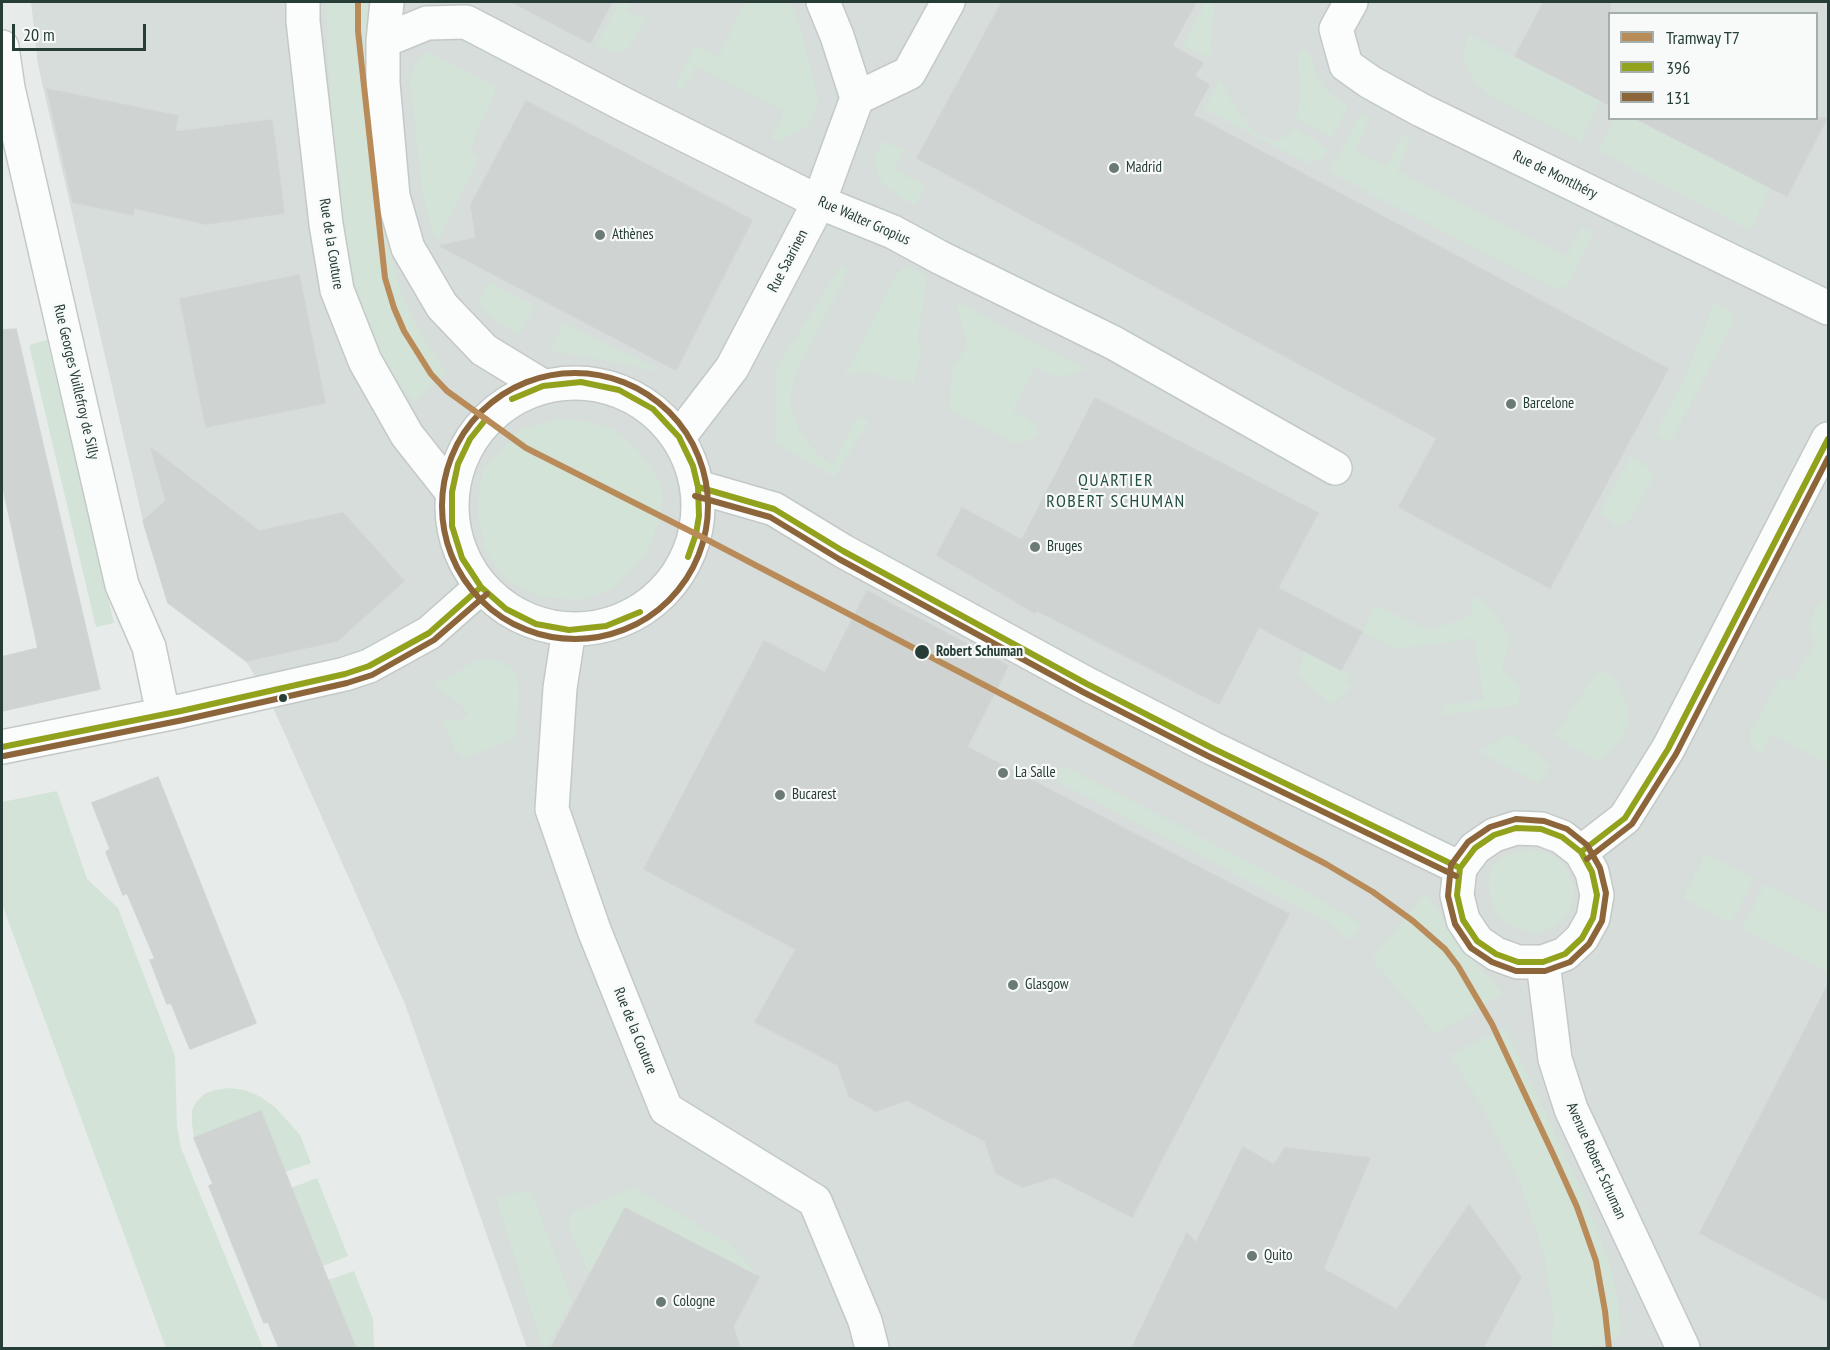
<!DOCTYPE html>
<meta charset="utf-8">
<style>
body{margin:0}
#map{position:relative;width:1830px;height:1350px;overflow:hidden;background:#e7ecea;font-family:"PT Sans Narrow",sans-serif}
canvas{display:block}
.frame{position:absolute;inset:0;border:3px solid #273e38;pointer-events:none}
.legend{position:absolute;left:1608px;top:12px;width:210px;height:108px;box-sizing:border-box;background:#f7faf8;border:2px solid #a4afab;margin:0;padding:8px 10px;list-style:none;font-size:18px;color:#273e38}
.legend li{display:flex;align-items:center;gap:12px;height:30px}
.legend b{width:30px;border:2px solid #a4afab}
.scale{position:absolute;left:12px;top:24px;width:134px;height:27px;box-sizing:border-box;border:3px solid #273e38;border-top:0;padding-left:8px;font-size:18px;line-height:21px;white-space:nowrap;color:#273e38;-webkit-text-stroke:4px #f7faf8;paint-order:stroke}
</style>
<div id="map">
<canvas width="1830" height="1350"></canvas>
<div class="frame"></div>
<ul class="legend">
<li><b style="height:8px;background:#b98b59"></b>Tramway T7</li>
<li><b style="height:8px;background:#92a21d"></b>396</li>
<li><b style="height:8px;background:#8d653a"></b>131</li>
</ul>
<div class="scale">20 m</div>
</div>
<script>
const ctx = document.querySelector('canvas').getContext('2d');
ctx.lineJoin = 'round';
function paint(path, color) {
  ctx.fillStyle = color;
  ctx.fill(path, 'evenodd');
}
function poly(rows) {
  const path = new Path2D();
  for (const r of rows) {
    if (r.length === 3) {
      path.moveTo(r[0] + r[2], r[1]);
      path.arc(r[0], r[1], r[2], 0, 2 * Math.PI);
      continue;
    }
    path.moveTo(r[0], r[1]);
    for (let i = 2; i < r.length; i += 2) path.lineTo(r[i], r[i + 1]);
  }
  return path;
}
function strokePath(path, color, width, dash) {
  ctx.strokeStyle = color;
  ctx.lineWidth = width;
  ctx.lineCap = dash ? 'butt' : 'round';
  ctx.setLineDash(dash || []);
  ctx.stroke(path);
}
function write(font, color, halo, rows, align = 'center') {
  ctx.font = font + ' "PT Sans Narrow",sans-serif';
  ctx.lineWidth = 4.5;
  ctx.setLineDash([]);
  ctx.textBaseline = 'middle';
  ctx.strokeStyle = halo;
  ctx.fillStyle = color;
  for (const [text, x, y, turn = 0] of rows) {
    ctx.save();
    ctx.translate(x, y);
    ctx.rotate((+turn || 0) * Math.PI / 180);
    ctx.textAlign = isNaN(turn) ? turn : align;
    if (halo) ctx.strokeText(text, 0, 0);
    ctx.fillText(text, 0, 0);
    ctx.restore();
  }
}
const built = poly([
 [31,2,1828,2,1828,1348,527,1348,405,1004,271,703,246,661,168,603,143,521,38,65],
 [1610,14,1816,14,1816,118,1610,118]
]);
const green = poly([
 [326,2,370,2,369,77,384,214,393,261,402,297,429,347,446,373,414,401,403,390,380,355,353,285,343,245,328,63],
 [619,2,632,2,627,11,646,20,629,47,621,52,610,52,596,46],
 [745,2,790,2,800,26,819,104,808,126,781,141,771,139,784,111,696,67,680,94,677,85,680,75,696,47,719,56],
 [1206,2,1214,2,1211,44,1213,59,1183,45],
 [1468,34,1600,100,1581,141,1492,96,1476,84,1463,57],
 [1308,50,1316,74,1326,90,1348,107,1332,138,1296,118,1300,101,1298,51],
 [429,52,497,87,472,145,471,153,478,159,438,240,432,231,422,192,410,80,414,67,421,57],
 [1220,81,1238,112,1257,134,1275,142,1289,135,1294,126,1328,150,1320,163,1313,158,1309,164,1204,109],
 [1361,113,1370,118,1355,150,1386,166,1402,135,1411,140,1397,171,1567,256,1582,227,1593,233,1567,286,1557,290,1329,172],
 [1615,118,1635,119,1770,188,1750,231,1599,151],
 [883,141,903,150,895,170,925,186,915,205,899,197,884,185,877,173,874,160],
 [905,265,927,276,917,344,922,346,914,383,864,372,853,374,842,381,895,276],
 [841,266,848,272,794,377,790,403,799,431,818,455,832,465,857,416,869,422,834,477,776,443,775,369],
 [490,282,535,306,519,335,490,317,478,303],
 [955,301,1087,369,1058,378,1035,366,1013,411,1036,425,1038,437,1014,443,949,410,952,368,968,346],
 [1714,303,1727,309,1732,314,1733,322,1673,438,1666,441,1661,438,1657,433,1658,428,1685,377],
 [564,323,665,372,549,350],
 [47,340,114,623,96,627,29,345],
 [560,419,594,423,608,427,626,438,648,462,659,480,662,493,662,509,652,542,644,557,627,576,612,588,582,600,541,597,518,587,500,574,485,550,478,516,479,489,484,469,519,430],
 [1631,457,1649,468,1652,473,1652,479,1632,518,1624,525,1616,525,1599,513],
 [1478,595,1511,637,1502,671,1522,689,1517,705,1444,715,1442,706,1484,700,1474,638,1397,649,1362,632,1376,605,1430,631,1472,614,1472,603],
 [1824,601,1828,603,1828,764,1772,734,1761,754,1753,749,1750,740,1750,732,1781,677,1793,681,1816,641,1808,625,1816,608],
 [1305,651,1351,675,1346,683,1352,686,1332,705,1298,675],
 [490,659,501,662,512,668,517,679,519,698,515,739,466,758,455,751,442,719,456,721,468,715,458,702,434,685,476,661],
 [1599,670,1614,676,1627,705,1629,723,1620,741,1598,761,1554,736],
 [1510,733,1550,765,1539,783,1480,752],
 [1061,765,1308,892,1363,926,1350,940,1329,923,1054,779],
 [57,791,87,879,118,908,175,1056,177,1126,181,1148,263,1348,166,1348,2,904,2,802],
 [1529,849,1542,851,1557,858,1566,868,1571,879,1574,895,1569,913,1553,927,1534,933,1506,924,1494,909,1489,889,1489,874,1493,865,1506,856],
 [1705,853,1754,877,1731,923,1683,898],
 [1765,884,1828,915,1828,973,1742,929],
 [1426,893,1475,963,1503,993,1436,1035,1372,959],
 [1505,1027,1583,1193,1610,1264,1618,1302,1621,1336,1590,1348,1551,1348,1554,1319,1544,1255,1521,1185,1479,1102,1450,1055],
 [229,1088,245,1090,261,1097,276,1108,300,1135,311,1163,285,1172,261,1111,194,1138,192,1124,192,1110,197,1101,204,1094,215,1090],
 [317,1178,348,1256,323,1266,291,1188],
 [634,1188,729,1243,759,1277,590,1276,568,1225,572,1213],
 [531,1190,572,1301,547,1348,543,1348,496,1198],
 [354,1271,373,1319,374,1348,356,1348,328,1280]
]);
const building = poly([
 [512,2,612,2,590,43,512,2],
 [1002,2,1196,2,1172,46,1203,63,1194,76,1209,85,1193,115,1668,369,1550,588,1399,507,1437,438,917,158,1002,2],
 [1544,2,1610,2,1610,105,1515,56,1544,2],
 [47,89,178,116,175,132,272,120,284,213,206,224,134,208,133,215,73,202,47,89],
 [526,101,752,220,676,370,440,246,476,238,471,205,526,101],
 [1635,118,1827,118,1787,196,1635,118],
 [299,275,325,403,206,427,180,299,299,275],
 [16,329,100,689,2,711,2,657,38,648,2,483,2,330,16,329],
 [1095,398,1318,513,1278,588,1362,632,1341,670,1259,627,1219,704,1036,610,1035,613,937,555,962,508,1022,540,1095,398],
 [151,448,259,531,343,513,404,581,337,641,246,661,168,603,143,521,166,501,151,448],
 [867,591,1008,666,967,747,1289,914,1132,1217,1054,1177,1023,1187,996,1173,985,1141,907,1100,876,1111,849,1096,838,1065,755,1022,796,949,644,869,764,641,825,673,867,591],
 [158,777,256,1023,190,1049,171,1003,167,1004,150,960,155,959,127,893,123,895,106,852,110,849,92,803,158,777],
 [1828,985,1828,1301,1700,1233,1828,985],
 [261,1111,328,1280,356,1348,279,1348,268,1322,264,1323,209,1186,213,1184,194,1138,261,1111],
 [1243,1147,1274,1165,1285,1148,1370,1158,1323,1269,1397,1310,1469,1205,1521,1277,1483,1348,1132,1348,1187,1233,1196,1243,1243,1147],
 [625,1208,759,1277,733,1327,740,1348,551,1348,625,1208]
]);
const street = poly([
 [303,2,303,21,326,224,337,290,365,361,407,435,452,492],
 [387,2,383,41,383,83,393,196,408,248,442,306,484,350,543,386],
 [1351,2,1336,29,1346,65,1370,82,1421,110,1828,308],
 [383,41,427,23,466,22,629,107,819,202,893,232,941,258,1114,343,1335,468],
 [2,47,8,88,122,585,149,647,163,714],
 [857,98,909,73,948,2],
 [575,506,123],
 [679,437,732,368,795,248,819,202,857,98,837,36,823,2],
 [698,487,774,509,843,551,1087,684,1212,748,1460,868],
 [569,630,560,688,552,809,594,930,666,1109,815,1201,865,1321,872,1348],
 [2,747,181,711,345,674,369,666,429,633,481,587],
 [1516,828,1541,829,1562,837,1581,852,1592,872,1597,895,1593,918,1582,938,1565,954,1543,962,1518,962,1496,954,1477,941,1463,920,1457,895,1460,868,1475,848,1494,835,1516,828],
 [1581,852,1625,818,1668,749,1828,439],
 [1543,962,1555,1059,1571,1109,1683,1348]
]);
const bus1 = poly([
 [512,399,543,386,581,382,619,390,653,409,679,437,693,466,698,487,699,516,696,534,688,557],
 [486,419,470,439,458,464,452,492,452,526,462,558,481,587,506,609,536,624,569,630,606,626,640,612],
 [698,487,774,509,843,551,1087,684,1212,748,1460,868],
 [2,747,181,711,345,674,369,666,429,633,481,587],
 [1516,828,1541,829,1562,837,1581,852,1592,872,1597,895,1593,918,1582,938,1565,954,1543,962,1518,962,1496,954,1477,941,1463,920,1457,895,1460,868,1475,848,1494,835,1516,828],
 [1581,852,1625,818,1668,749,1828,439]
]);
const bus2 = poly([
 [575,506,133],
 [695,496,770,517,839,559,1083,692,1208,756,1456,876],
 [4,756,183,720,347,683,372,675,434,640,487,594],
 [1516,819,1544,821,1567,829,1587,845,1600,868,1606,893,1602,921,1589,944,1570,962,1545,971,1516,971,1492,962,1471,948,1455,924,1448,896,1451,865,1468,842,1490,827,1516,819],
 [1587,859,1632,824,1676,754,1828,458]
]);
const tram1 = poly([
 [358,2,358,31,385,278,394,308,404,331,431,374,447,391,526,448,696,534,1326,864,1373,892,1413,921,1445,949,1458,966,1492,1024,1553,1154,1577,1207,1596,1261,1605,1311,1609,1348]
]);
const markers = [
 [1114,168,6,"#6a7b76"],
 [600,235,6,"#6a7b76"],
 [1511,404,6,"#6a7b76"],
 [1035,547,6,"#6a7b76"],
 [922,652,8,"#273e38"],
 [283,698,5,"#273e38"],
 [1003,773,6,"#6a7b76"],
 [780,795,6,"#6a7b76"],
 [1013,985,6,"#6a7b76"],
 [1252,1256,6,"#6a7b76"],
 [661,1302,6,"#6a7b76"]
];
const poiNames = [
 ["Madrid",1126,168],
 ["Athènes",612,235],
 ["Barcelone",1523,404],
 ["Bruges",1047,547],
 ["La Salle",1015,773],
 ["Bucarest",792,795],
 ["Glasgow",1025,985],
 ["Quito",1264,1256],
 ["Cologne",673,1302]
];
const streetNames = [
 ["Rue de Montlhéry",1555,175,26],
 ["Rue Walter Gropius",864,221,24],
 ["Rue de la Couture",331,244,81],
 ["Rue Saarinen",788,261,-62],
 ["Rue Georges Vuillefroy de Silly",76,382,77],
 ["Rue de la Couture",635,1031,68],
 ["Avenue Robert Schuman",1596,1161,66]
];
const stopNames = [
 ["Robert Schuman",936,652]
];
const quarterNames = [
 ["QUARTIER",1116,481],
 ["ROBERT SCHUMAN",1116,502]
];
paint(built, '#d6ddda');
paint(green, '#d3e3d8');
paint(building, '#cfd3d1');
strokePath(building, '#d0d5d3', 1.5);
strokePath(street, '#c4c9c7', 36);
strokePath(street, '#fbfcfc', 33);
strokePath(bus1, '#92a21d', 6);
strokePath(bus2, '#8d653a', 6);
strokePath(tram1, '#b98b59', 6);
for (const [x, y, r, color] of markers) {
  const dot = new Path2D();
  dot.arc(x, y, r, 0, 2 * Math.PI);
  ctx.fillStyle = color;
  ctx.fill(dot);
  strokePath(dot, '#f7faf8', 2);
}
write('15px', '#273e38', '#f7faf8', poiNames, 'left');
write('15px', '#273e38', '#f7faf8', streetNames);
write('bold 15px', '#273e38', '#f7faf8', stopNames, 'left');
ctx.letterSpacing = '1.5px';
write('18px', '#254e44', '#f7faf8', quarterNames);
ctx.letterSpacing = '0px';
</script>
